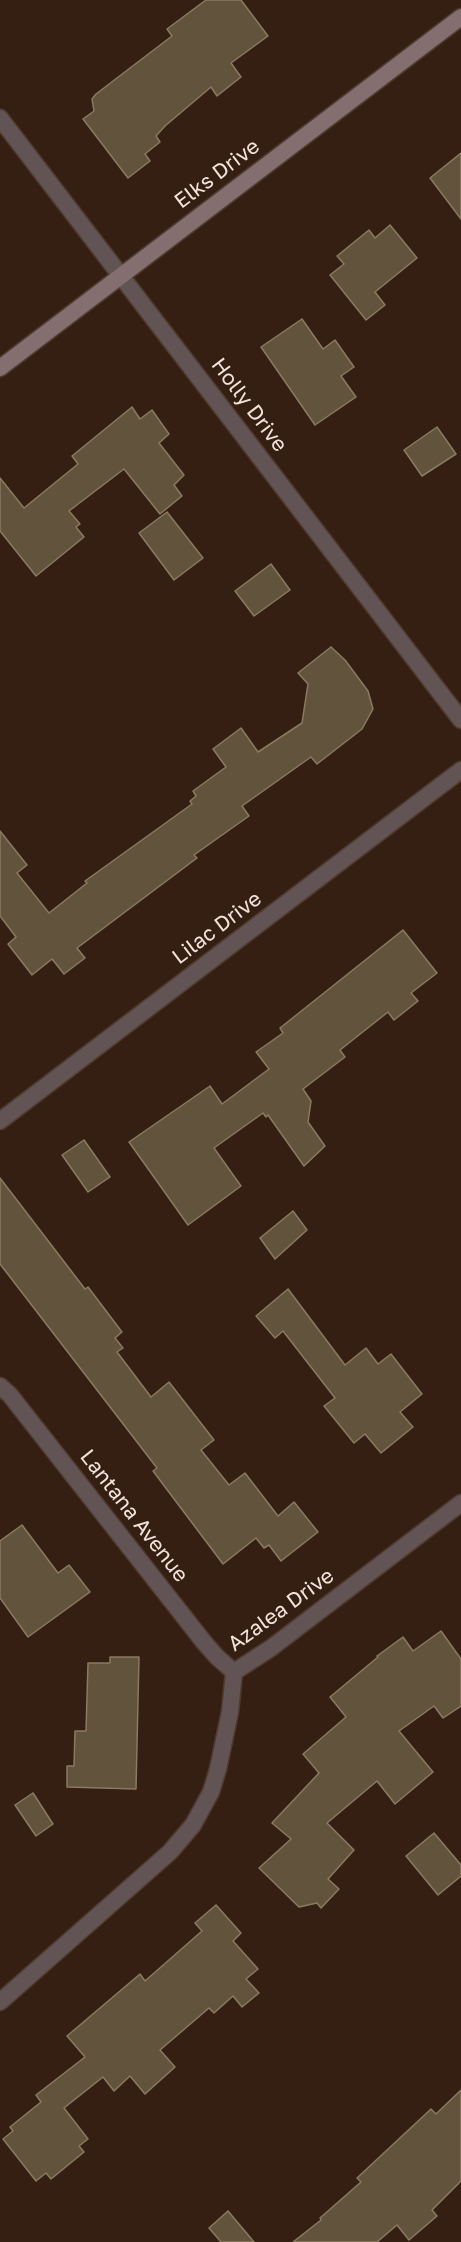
<!DOCTYPE html>
<style>
body{margin:0}
canvas{display:block;background:#351e12}
</style>
<canvas width="461" height="2242"></canvas>
<script>
const ctx = document.querySelector('canvas').getContext('2d');
ctx.lineJoin = 'round';
function paint(path, color) {
  ctx.fillStyle = color;
  ctx.fill(path, 'evenodd');
}
function poly(rows) {
  const path = new Path2D();
  for (const r of rows) {
    path.moveTo(r[0], r[1]);
    for (let i = 2; i < r.length; i += 2) path.lineTo(r[i], r[i + 1]);
  }
  return path;
}
function strokePath(path, color, width, dash) {
  ctx.strokeStyle = color;
  ctx.lineWidth = width;
  ctx.lineCap = dash ? 'butt' : 'round';
  ctx.setLineDash(dash || []);
  ctx.stroke(path);
}
function write(font, color, halo, rows, align = 'center') {
  ctx.font = font + ' "Golos Text",sans-serif';
  ctx.lineWidth = 4.5;
  ctx.setLineDash([]);
  ctx.textBaseline = 'middle';
  ctx.strokeStyle = halo;
  ctx.fillStyle = color;
  for (const [text, x, y, turn = 0] of rows) {
    ctx.save();
    ctx.translate(x, y);
    ctx.rotate((+turn || 0) * Math.PI / 180);
    ctx.textAlign = isNaN(turn) ? turn : align;
    if (halo) ctx.strokeText(text, 0, 0);
    ctx.fillText(text, 0, 0);
    ctx.restore();
  }
}
const building = poly([
 [206,0,241,0,268,36,231,63,241,77,217,96,211,87,165,126,156,136,160,142,145,154,150,161,128,178,83,119,94,111,92,99,96,94,172,36,167,29,206,0],
 [461,153,461,219,430,178,461,153],
 [390,225,417,258,375,292,385,305,366,320,330,275,344,264,337,256,369,230,375,238,390,225],
 [302,319,323,349,335,340,354,367,341,376,356,397,315,425,261,347,302,319],
 [132,407,140,419,152,410,169,434,159,443,184,475,174,485,182,496,160,514,124,469,69,511,80,524,76,527,84,537,36,576,0,531,0,478,24,508,78,464,72,456,132,407],
 [437,427,456,454,422,476,404,450,437,427],
 [167,512,203,558,174,580,139,533,167,512],
 [271,564,290,590,254,616,235,591,271,564],
 [331,647,345,660,368,691,373,709,362,729,317,764,311,757,242,806,249,816,194,855,197,858,77,948,85,958,64,974,52,959,32,975,8,944,16,937,0,916,0,831,27,865,17,873,49,913,87,883,85,881,192,804,190,801,196,796,193,791,226,767,213,749,241,728,258,752,302,723,308,684,298,673,331,647],
 [403,930,437,973,411,993,418,1001,394,1020,388,1012,340,1050,345,1057,303,1089,311,1101,308,1122,325,1146,304,1166,268,1115,266,1117,263,1113,214,1148,241,1186,188,1225,129,1142,210,1086,222,1104,269,1069,256,1052,283,1033,280,1028,403,930],
 [84,1140,110,1177,88,1192,62,1155,84,1140],
 [0,1178,85,1289,88,1287,122,1332,115,1338,123,1348,117,1352,151,1397,169,1382,214,1440,201,1450,229,1485,245,1473,278,1516,294,1502,318,1532,281,1561,269,1545,264,1548,256,1538,223,1564,153,1471,157,1468,0,1264,0,1178],
 [293,1211,307,1230,275,1259,260,1238,293,1211],
 [288,1289,345,1365,366,1348,378,1364,391,1354,422,1394,400,1412,413,1427,381,1453,365,1434,354,1443,324,1406,335,1398,283,1331,275,1338,256,1316,288,1289],
 [22,1525,58,1573,69,1565,90,1592,28,1637,0,1598,0,1541,22,1525],
 [441,1631,461,1659,461,1706,443,1718,434,1706,399,1731,433,1772,395,1804,377,1781,327,1823,354,1850,328,1879,339,1889,321,1908,317,1903,299,1907,259,1868,291,1839,272,1823,319,1773,303,1754,346,1717,330,1697,378,1657,377,1656,403,1637,413,1651,441,1631],
 [110,1657,139,1657,136,1789,67,1787,67,1766,74,1766,75,1731,86,1731,88,1663,110,1663,110,1657],
 [33,1793,53,1824,36,1836,15,1805,33,1793],
 [434,1833,461,1865,461,1876,438,1895,406,1856,434,1833],
 [216,1905,241,1933,233,1941,258,1969,246,1979,259,1993,242,2007,233,1996,214,2013,209,2008,160,2050,175,2067,145,2094,130,2076,114,2091,103,2077,64,2108,88,2139,79,2146,84,2152,51,2179,46,2173,36,2181,3,2139,13,2131,10,2127,41,2102,36,2095,85,2057,67,2036,140,1974,145,1981,202,1931,195,1923,216,1905],
 [461,2090,461,2181,432,2210,437,2216,409,2240,397,2225,377,2242,293,2242,321,2220,320,2218,361,2182,357,2178,431,2109,436,2114,461,2090],
 [228,2211,254,2242,221,2242,209,2228,228,2211]
]);
const minor = poly([
 [0,118,461,720],
 [0,1121,461,770],
 [0,1386,10,1395,203,1641,217,1657,234,1672],
 [234,1672,271,1648,461,1503],
 [0,2002,170,1852,193,1825,211,1792,218,1769,230,1712,234,1672]
]);
const secondary = poly([
 [0,368,461,17]
]);
const streetNames = [
 ["Elks Drive",217,174,-37],
 ["Holly Drive",249,405,53],
 ["Lilac Drive",217,928,-37],
 ["Lantana Avenue",134,1516,52],
 ["Azalea Drive",281,1610,-36]
];
paint(building, '#62543c');
strokePath(building, '#8a7a61', 1.5);
strokePath(minor, '#503a2e', 19);
strokePath(secondary, '#503a2e', 19);
strokePath(minor, '#625455', 16);
strokePath(secondary, '#846e70', 16);
write('21px', '#f3e3db', '#351e12', streetNames);
</script>
